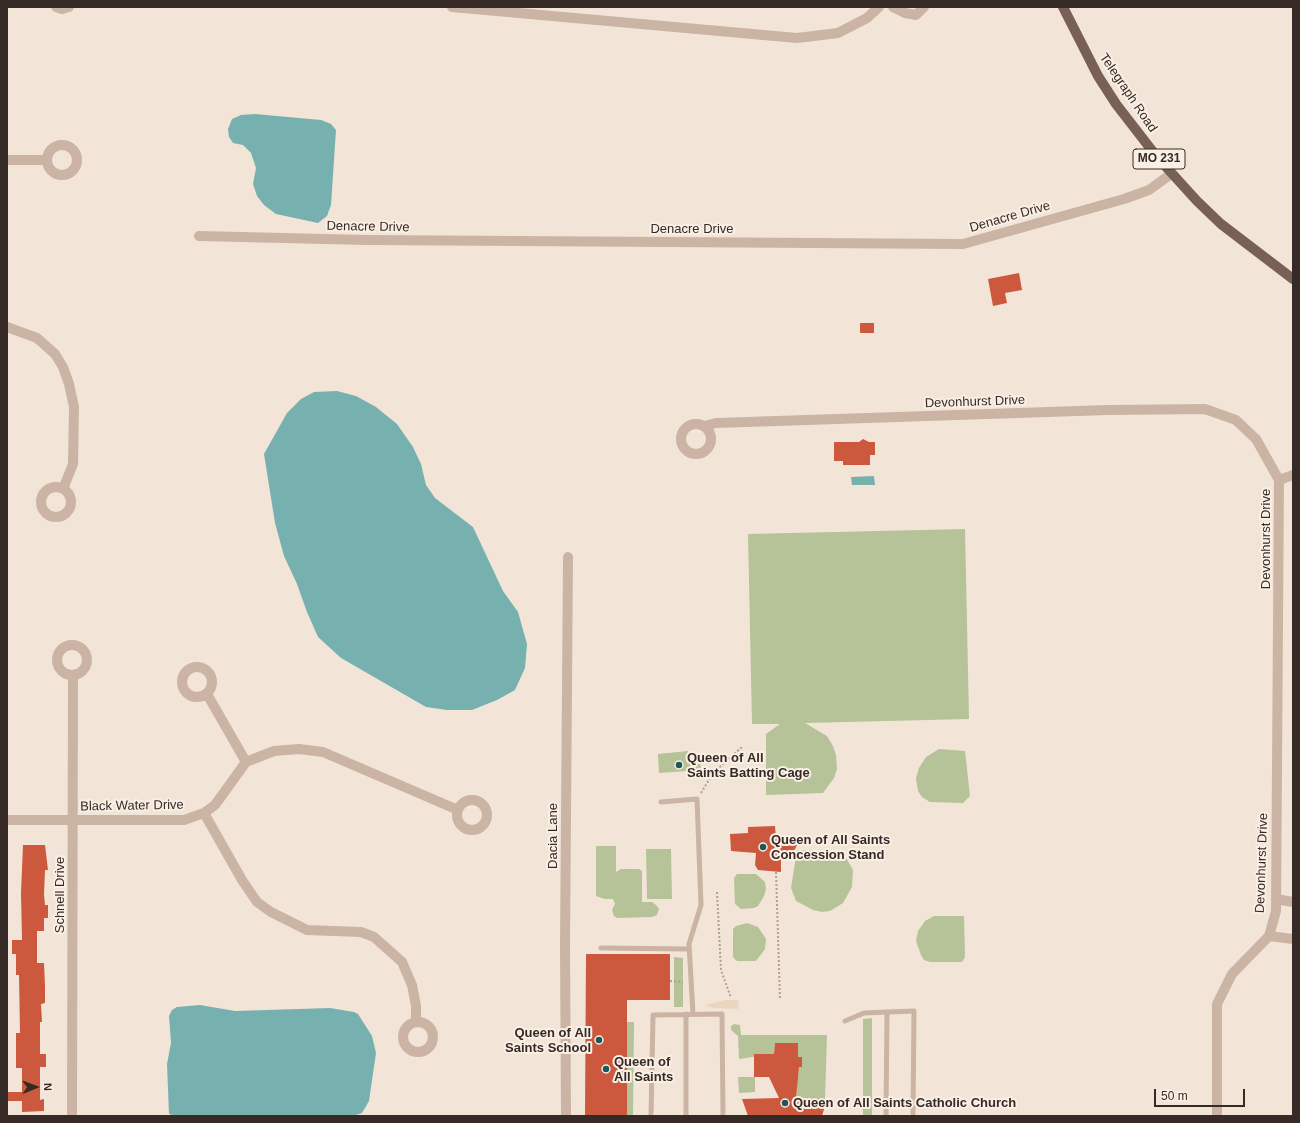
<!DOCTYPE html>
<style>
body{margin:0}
#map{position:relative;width:1300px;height:1123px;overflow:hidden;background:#f2e5d8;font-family:Arial,sans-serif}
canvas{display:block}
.frame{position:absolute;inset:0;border:8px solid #362a26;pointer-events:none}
.north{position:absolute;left:16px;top:1067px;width:40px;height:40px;-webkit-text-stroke:3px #faefe5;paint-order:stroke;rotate:89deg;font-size:11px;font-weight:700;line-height:16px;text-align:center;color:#362a26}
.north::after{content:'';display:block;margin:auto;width:14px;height:18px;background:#362a26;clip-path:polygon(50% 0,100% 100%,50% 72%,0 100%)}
.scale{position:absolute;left:1154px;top:1089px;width:91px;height:18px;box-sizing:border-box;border:2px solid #362a26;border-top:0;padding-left:5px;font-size:12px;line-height:14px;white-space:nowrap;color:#362a26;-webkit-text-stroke:3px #faefe5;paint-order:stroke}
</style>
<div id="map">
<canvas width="1300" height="1123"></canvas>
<div class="frame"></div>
<div class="north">N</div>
<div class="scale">50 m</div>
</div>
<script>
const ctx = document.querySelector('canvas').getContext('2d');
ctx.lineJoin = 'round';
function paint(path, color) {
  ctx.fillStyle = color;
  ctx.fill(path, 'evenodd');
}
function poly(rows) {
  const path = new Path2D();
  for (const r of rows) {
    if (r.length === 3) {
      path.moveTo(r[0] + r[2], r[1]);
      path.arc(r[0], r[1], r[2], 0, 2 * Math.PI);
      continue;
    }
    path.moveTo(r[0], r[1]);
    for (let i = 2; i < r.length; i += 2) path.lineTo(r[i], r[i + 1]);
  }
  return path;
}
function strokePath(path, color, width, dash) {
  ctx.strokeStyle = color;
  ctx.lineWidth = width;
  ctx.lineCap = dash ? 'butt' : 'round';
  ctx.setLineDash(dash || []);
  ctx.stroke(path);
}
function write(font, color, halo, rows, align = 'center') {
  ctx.font = font + ' Arial,sans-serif';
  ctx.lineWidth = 4;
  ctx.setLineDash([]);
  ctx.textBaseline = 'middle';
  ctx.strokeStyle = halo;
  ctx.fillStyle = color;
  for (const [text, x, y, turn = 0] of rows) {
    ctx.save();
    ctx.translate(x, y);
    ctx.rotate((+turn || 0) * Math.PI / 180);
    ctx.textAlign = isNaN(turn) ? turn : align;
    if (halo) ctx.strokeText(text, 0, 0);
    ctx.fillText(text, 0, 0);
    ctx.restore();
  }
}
const green = poly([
 [965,529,969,719,805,723,827,736,833,746,836,755,837,769,834,778,823,793,766,795,766,734,780,724,752,724,748,534],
 [939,749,965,751,970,796,963,803,930,802,922,797,918,791,916,778,919,768,926,757],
 [688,751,689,760,700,760,701,770,659,773,658,754],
 [596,846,616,846,616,872,621,869,639,869,642,871,642,902,652,902,656,905,659,909,657,915,652,917,617,918,614,916,612,910,615,904,613,899,605,899,596,896],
 [646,849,671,849,672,899,647,899],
 [797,850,840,852,845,856,853,870,852,887,843,903,830,911,822,912,813,910,796,901,791,888],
 [737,874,756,874,765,882,766,889,764,896,758,906,754,908,741,909,735,904,734,878],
 [934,916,964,916,965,957,962,962,930,962,924,960,921,955,916,941,918,931,925,921],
 [747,923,758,927,766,939,765,949,756,961,737,961,733,957,733,929,736,926],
 [674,957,683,958,683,1007,674,1007],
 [872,1018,872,1116,863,1116,863,1019],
 [627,1022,634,1022,633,1116,627,1116],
 [734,1024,740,1025,741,1035,827,1035,825,1099,796,1098,797,1076,798,1076,799,1067,802,1066,802,1057,798,1057,798,1043,775,1043,774,1054,739,1059,738,1036,731,1030,731,1026],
 [738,1077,755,1077,755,1092,739,1093]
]);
const plaza = poly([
 [726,1000,739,1000,738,1009,713,1008,705,1005]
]);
const water = poly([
 [255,114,321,120,331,124,336,130,331,205,327,216,318,223,276,214,264,205,257,196,253,184,256,168,251,153,243,145,233,143,229,137,228,129,232,119,241,115],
 [337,391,356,396,376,407,397,424,413,447,421,464,426,485,435,498,473,527,503,591,518,612,527,644,525,668,515,690,497,700,472,710,447,710,426,707,341,658,318,637,307,612,297,584,284,556,275,523,264,454,287,413,301,399,314,392],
 [874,476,875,485,852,485,851,477],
 [200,1005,235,1011,330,1008,354,1012,358,1014,372,1036,376,1053,369,1101,362,1113,353,1116,176,1116,169,1114,167,1064,171,1043,169,1016,172,1010,177,1007]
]);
const building = poly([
 [1019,273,1022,290,1005,293,1007,303,993,306,988,279],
 [860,323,874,323,874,333,860,333],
 [863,439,869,442,875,442,875,455,870,455,870,465,843,465,843,461,834,461,834,442,859,442],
 [775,826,776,838,796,837,798,843,791,857,781,860,781,872,758,870,755,865,756,853,731,851,730,834,748,833,748,827],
 [23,845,45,845,48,870,45,870,44,894,45,905,48,905,48,918,44,918,44,931,37,931,37,963,44,963,45,986,45,1003,41,1004,42,1022,40,1022,40,1054,46,1054,46,1067,40,1067,40,1100,44,1099,44,1111,22,1112,22,1101,7,1101,7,1092,22,1092,22,1068,16,1068,16,1033,20,1033,19,975,16,975,16,954,12,954,12,940,22,940,21,893],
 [586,954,670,954,670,1000,627,1000,627,1116,585,1116],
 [775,1043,798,1043,798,1057,802,1057,802,1067,799,1067,796,1098,827,1099,822,1116,748,1116,742,1099,779,1098,769,1077,754,1077,754,1054,774,1054]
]);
const path = poly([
 [701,793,713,773,742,747],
 [776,872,780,999],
 [717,892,721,970,731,998],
 [670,981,683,982]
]);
const service = poly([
 [661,802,697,799,701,905,689,944,693,1014],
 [601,948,689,949],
 [686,1014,686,1116],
 [845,1021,864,1013,914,1011,913,1116],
 [651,1116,653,1015,722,1014,723,1116],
 [886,1116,887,1012]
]);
const minor = poly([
 [56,7,62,9,69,7],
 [452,7,797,38,838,33,867,18,879,7],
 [893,7,905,13,916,15,924,7],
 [62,160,15],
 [7,160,47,160],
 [199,236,367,240,963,244,1124,199,1149,190,1171,174],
 [7,327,37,338,55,354,63,367,69,384,74,407,73,464,63,489],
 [696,439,15],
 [704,426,716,423,1108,410,1205,409,1236,420,1256,439,1279,480,1276,911,1269,936,1232,974,1217,1004,1217,1116],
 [1279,480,1293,475],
 [56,502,15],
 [72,660,15],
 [197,682,15],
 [207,694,246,762],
 [472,815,15],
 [204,813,242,880,257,902,271,912,307,930,361,932,374,937,392,953,402,962,412,985,416,1006,416,1022],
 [7,820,184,820,204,813,215,805,246,762,274,751,299,749,323,752,458,810],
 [1276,899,1293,902],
 [1269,936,1293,939],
 [418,1037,15],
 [72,1116,73,675],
 [566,1116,565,946,568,557]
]);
const primary = poly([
 [1063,7,1098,76,1116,104,1157,157,1197,201,1221,224,1293,279]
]);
const markers = [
 [679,765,4,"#1a5859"],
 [763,847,4,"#1a5859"],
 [599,1040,4,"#1a5859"],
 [606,1069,4,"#1a5859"],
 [785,1103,4,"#1a5859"]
];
const shields = [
 [1159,159,52]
];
const shieldNames = [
 ["MO 231",1159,159]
];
const streetNames = [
 ["Telegraph Road",1128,93,56],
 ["Denacre Drive",1010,217,-16],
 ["Denacre Drive",368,227,1],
 ["Denacre Drive",692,229],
 ["Devonhurst Drive",975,402,-2],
 ["Devonhurst Drive",1266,539,-90],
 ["Black Water Drive",132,806,-1],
 ["Dacia Lane",553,836,-90],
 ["Devonhurst Drive",1262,863,-88],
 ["Schnell Drive",60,895,-90]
];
const poiNames = [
 ["Queen of All",687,758],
 ["Saints Batting Cage",687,773],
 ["Queen of All Saints",771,840],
 ["Concession Stand",771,855],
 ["Queen of All",591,1033,"right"],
 ["Saints School",591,1048,"right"],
 ["Queen of",614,1062],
 ["All Saints",614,1077],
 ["Queen of All Saints Catholic Church",793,1103]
];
paint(green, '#b6c298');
paint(plaza, '#ebd5be');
paint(water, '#76b1b0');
paint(building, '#cc583d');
strokePath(path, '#b79d8e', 2, [2, 2]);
strokePath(service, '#cbb4a4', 5);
strokePath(minor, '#cbb4a4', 10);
strokePath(primary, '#786056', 10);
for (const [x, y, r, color] of markers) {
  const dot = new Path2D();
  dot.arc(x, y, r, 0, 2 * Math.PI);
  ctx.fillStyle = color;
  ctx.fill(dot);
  strokePath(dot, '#faefe5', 1.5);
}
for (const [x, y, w] of shields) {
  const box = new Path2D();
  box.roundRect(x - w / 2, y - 10, w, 20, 3);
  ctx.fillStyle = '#faefe5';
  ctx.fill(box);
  strokePath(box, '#362a26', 1);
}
write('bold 12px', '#362a26', null, shieldNames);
write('13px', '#362a26', '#faefe5', streetNames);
write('bold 13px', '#362a26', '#faefe5', poiNames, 'left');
</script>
